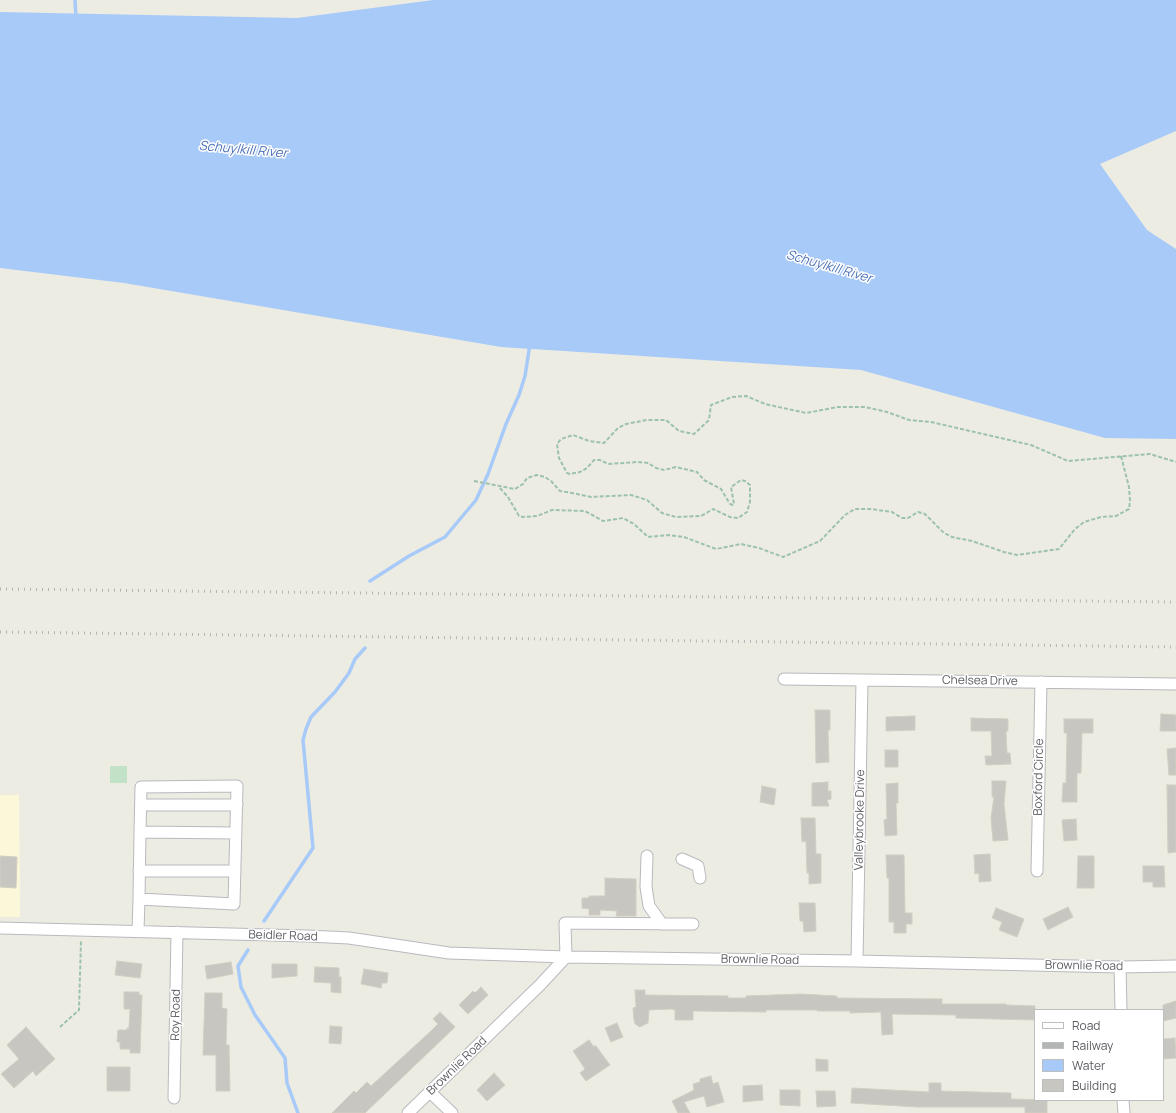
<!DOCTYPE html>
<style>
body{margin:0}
#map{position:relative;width:1176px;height:1113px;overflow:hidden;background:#edece3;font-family:Manrope,sans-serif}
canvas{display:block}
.legend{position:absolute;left:1034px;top:1009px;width:130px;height:92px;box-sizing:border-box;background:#fff;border:1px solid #bdbec0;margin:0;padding:5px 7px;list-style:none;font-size:12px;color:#5b5d62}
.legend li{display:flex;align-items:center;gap:8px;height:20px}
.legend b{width:20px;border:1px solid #bdbec0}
</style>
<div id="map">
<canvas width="1176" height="1113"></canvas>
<ul class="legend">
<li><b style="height:5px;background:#fff"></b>Road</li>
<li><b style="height:5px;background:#b3b4b4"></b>Railway</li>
<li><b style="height:11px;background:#a8caf8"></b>Water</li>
<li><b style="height:11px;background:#c8c6c0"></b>Building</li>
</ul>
</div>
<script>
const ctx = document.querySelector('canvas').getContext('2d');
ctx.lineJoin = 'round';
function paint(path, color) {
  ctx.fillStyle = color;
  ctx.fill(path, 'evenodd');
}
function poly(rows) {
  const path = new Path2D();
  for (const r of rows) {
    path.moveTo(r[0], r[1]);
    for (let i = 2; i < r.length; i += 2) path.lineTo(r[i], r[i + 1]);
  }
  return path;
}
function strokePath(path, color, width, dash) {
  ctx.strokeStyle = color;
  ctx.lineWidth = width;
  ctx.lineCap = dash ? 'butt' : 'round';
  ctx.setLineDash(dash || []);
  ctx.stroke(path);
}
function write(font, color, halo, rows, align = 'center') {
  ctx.font = font + ' Manrope,sans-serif';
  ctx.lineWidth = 3;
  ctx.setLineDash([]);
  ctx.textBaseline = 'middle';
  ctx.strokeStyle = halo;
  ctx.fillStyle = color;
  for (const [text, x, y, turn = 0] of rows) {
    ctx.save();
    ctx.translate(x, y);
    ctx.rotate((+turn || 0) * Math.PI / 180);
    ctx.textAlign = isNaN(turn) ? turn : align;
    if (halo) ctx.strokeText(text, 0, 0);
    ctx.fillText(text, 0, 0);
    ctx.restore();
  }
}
const commercial = poly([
 [0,795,19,795,20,917,0,917]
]);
const green = poly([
 [110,766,127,766,127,783,110,783]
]);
const water = poly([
 [433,0,1176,0,1176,131,1100,164,1147,230,1176,249,1176,439,1105,438,861,370,501,347,124,283,0,268,0,12,297,18]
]);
const stream = poly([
 [75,0,76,17],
 [370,581,409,556,445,537,476,500,488,474,506,424,519,395,525,376,530,344],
 [264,921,313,848,303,740,306,729,311,717,335,692,349,673,355,659,365,648],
 [248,950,238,966,241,987,255,1015,285,1058,287,1083,298,1113]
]);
const building = poly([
 [815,710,830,710,830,730,828,730,829,762,816,763,815,710],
 [1161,714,1176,715,1176,731,1160,731,1161,714],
 [915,716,915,730,886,731,886,717,915,716],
 [971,718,1008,719,1008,731,1006,731,1007,753,1010,753,1011,764,986,765,985,756,992,756,991,731,971,731,971,718],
 [1064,719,1093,719,1093,733,1082,733,1081,773,1077,773,1077,802,1062,802,1063,783,1066,783,1067,733,1064,733,1064,719],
 [1176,748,1176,775,1169,775,1167,749,1176,748],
 [885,750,898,750,898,767,885,767,885,750],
 [992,781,1006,781,1004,804,1008,840,993,841,991,818,994,797,992,797,992,781],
 [828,782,828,791,831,791,831,799,827,800,829,806,812,806,812,783,828,782],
 [898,783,898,803,896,803,897,835,885,836,884,820,887,819,886,784,898,783],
 [1167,785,1176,785,1176,852,1168,853,1167,785],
 [762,786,776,789,774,805,760,802,762,786],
 [801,818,815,818,816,854,821,854,821,883,809,884,809,873,807,873,806,841,802,842,801,818],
 [1076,819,1077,840,1064,841,1062,820,1076,819],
 [990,854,991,881,979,882,979,873,975,874,974,855,990,854],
 [886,855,904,855,905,913,912,913,912,924,906,924,906,933,894,933,894,922,889,922,889,878,887,878,886,855],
 [0,856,17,857,16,888,0,887,0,856],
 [1078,856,1094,856,1094,888,1077,888,1078,856],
 [1143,866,1164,866,1165,887,1153,887,1153,882,1143,882,1143,866],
 [605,878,636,879,636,916,616,916,617,911,600,910,600,915,589,915,589,909,582,908,582,898,589,898,589,896,605,896,605,878],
 [799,903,815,903,816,931,804,932,803,921,800,921,799,903],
 [1068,907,1073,917,1048,930,1043,919,1068,907],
 [996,908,1024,919,1017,937,999,930,1002,922,992,918,996,908],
 [117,961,142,964,140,978,115,975,117,961],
 [231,962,233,974,207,979,205,966,231,962],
 [272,964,297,964,297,976,272,978,272,964],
 [315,967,339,968,339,977,341,977,341,993,331,992,331,983,314,982,315,967],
 [364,969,388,973,387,983,382,983,381,988,361,984,364,969],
 [481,987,488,995,468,1014,459,1005,473,991,475,993,481,987],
 [635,990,645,990,645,995,728,996,728,998,746,998,746,996,800,994,837,996,837,998,942,999,942,1004,1006,1004,1006,1005,1035,1006,1035,1020,956,1018,956,1015,892,1014,893,1034,882,1035,881,1012,850,1013,850,1011,817,1011,817,1010,766,1010,766,1012,693,1011,693,1020,675,1020,675,1010,672,1009,649,1010,648,1023,640,1027,635,1024,634,1020,633,1008,636,1007,635,990],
 [124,992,139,992,139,995,142,995,140,1053,130,1053,130,1049,120,1049,120,1042,117,1042,118,1030,127,1030,127,1028,129,1028,130,1009,124,1009,124,992],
 [205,993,222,993,222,1008,227,1009,226,1045,229,1045,230,1091,216,1091,216,1055,203,1055,205,993],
 [1176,1001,1176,1018,1163,1021,1163,1005,1176,1001],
 [440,1012,455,1027,365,1113,332,1113,354,1091,356,1093,367,1082,371,1086,431,1031,438,1024,433,1019,440,1012],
 [617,1023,623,1037,611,1042,605,1028,617,1023],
 [330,1026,342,1027,341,1044,329,1043,330,1026],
 [26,1027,55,1059,36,1076,33,1071,14,1088,1,1074,19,1059,7,1045,26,1027],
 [1175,1038,1176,1058,1163,1059,1163,1039,1175,1038],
 [589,1040,593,1046,596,1046,610,1065,586,1081,580,1073,585,1069,573,1051,589,1040],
 [816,1059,828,1060,828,1071,816,1071,816,1059],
 [107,1067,130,1067,130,1091,107,1091,107,1067],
 [494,1073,505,1085,487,1101,477,1090,494,1073],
 [711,1076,713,1084,718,1082,724,1102,707,1107,704,1096,684,1102,690,1113,678,1113,672,1101,694,1090,693,1084,700,1082,700,1079,711,1076],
 [929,1083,941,1083,941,1091,1011,1093,1011,1099,1047,1100,1047,1113,1025,1113,1025,1107,917,1107,851,1103,852,1088,929,1092,929,1083],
 [762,1085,763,1100,743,1102,743,1086,762,1085],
 [780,1090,800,1090,800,1106,780,1105,780,1090],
 [816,1091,835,1091,836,1106,817,1107,816,1091]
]);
const path = poly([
 [474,481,515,489,523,484,527,478,537,475,545,477,551,481,560,491,572,493,591,497,631,495,647,500,662,513,676,517,701,516,713,509,730,517,738,518,747,512,750,502,750,485,745,481,741,480,731,487,734,504,733,505,730,504,721,489,704,480,697,472,676,467,664,470,656,468,648,463,638,462,608,464,600,460,594,460,587,468,580,472,570,474,567,473,559,458,557,444,561,439,573,435,589,441,604,443,618,428,626,424,647,420,666,420,679,431,694,434,709,420,711,405,732,397,746,396,765,404,806,413,838,407,865,407,887,412,909,420,931,422,1031,445,1068,461,1150,454,1176,462],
 [500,488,508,497,519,516,523,517,537,516,552,510,585,511,603,521,623,518,634,524,648,537,668,535,684,537,716,549,741,544,759,548,783,557,820,541,845,515,855,509,871,509,892,512,902,518,908,518,918,512,925,514,944,533,952,537,972,541,1004,552,1017,555,1059,549,1075,529,1084,522,1101,517,1116,516,1129,509,1130,501,1129,487,1121,456],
 [60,1027,79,1010,81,941]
]);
const minor = poly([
 [784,679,1176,684],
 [141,805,237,805],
 [140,832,236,833],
 [647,856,646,887,649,906,662,924],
 [682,859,698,866,700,878],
 [139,871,235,871],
 [1037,871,1041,682],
 [0,928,308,936,349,938,449,953,566,957,565,923,693,924],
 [138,931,139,899,140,832,141,787,237,786,234,904,139,899],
 [857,961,862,680],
 [1120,967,1121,1010],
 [430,1092,452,1113],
 [174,1098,177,932],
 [1123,1100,1124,1113],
 [408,1113,540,985,566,957,857,961,1120,967,1176,966]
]);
const rail = poly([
 [0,589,1176,602],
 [0,632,1176,647]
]);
const streetNames = [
 ["Chelsea Drive",980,681,1],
 ["Boxford Circle",1039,777,-89],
 ["Valleybrooke Drive",860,820,-89],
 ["Beidler Road",283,936,2],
 ["Brownlie Road",760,960,1],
 ["Brownlie Road",1084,966,1],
 ["Roy Road",176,1015,-89],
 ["Brownlie Road",457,1066,-44]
];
const waterNames = [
 ["Schuylkill River",243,150,5],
 ["Schuylkill River",829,267,16]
];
paint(commercial, '#fbf8da');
paint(green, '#c1e2c6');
paint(water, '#a8caf8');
strokePath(stream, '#a8caf8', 3.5);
paint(building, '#c8c6c0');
strokePath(building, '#d1cec2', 1);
strokePath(minor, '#b8b9be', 13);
strokePath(path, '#9cc2ac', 2, [4, 2]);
strokePath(minor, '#fff', 11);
strokePath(rail, '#b3b4b4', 3, [1, 5]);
write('12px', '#5b5d62', '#fff', streetNames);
write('italic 13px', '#4d72b9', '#fff', waterNames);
</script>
